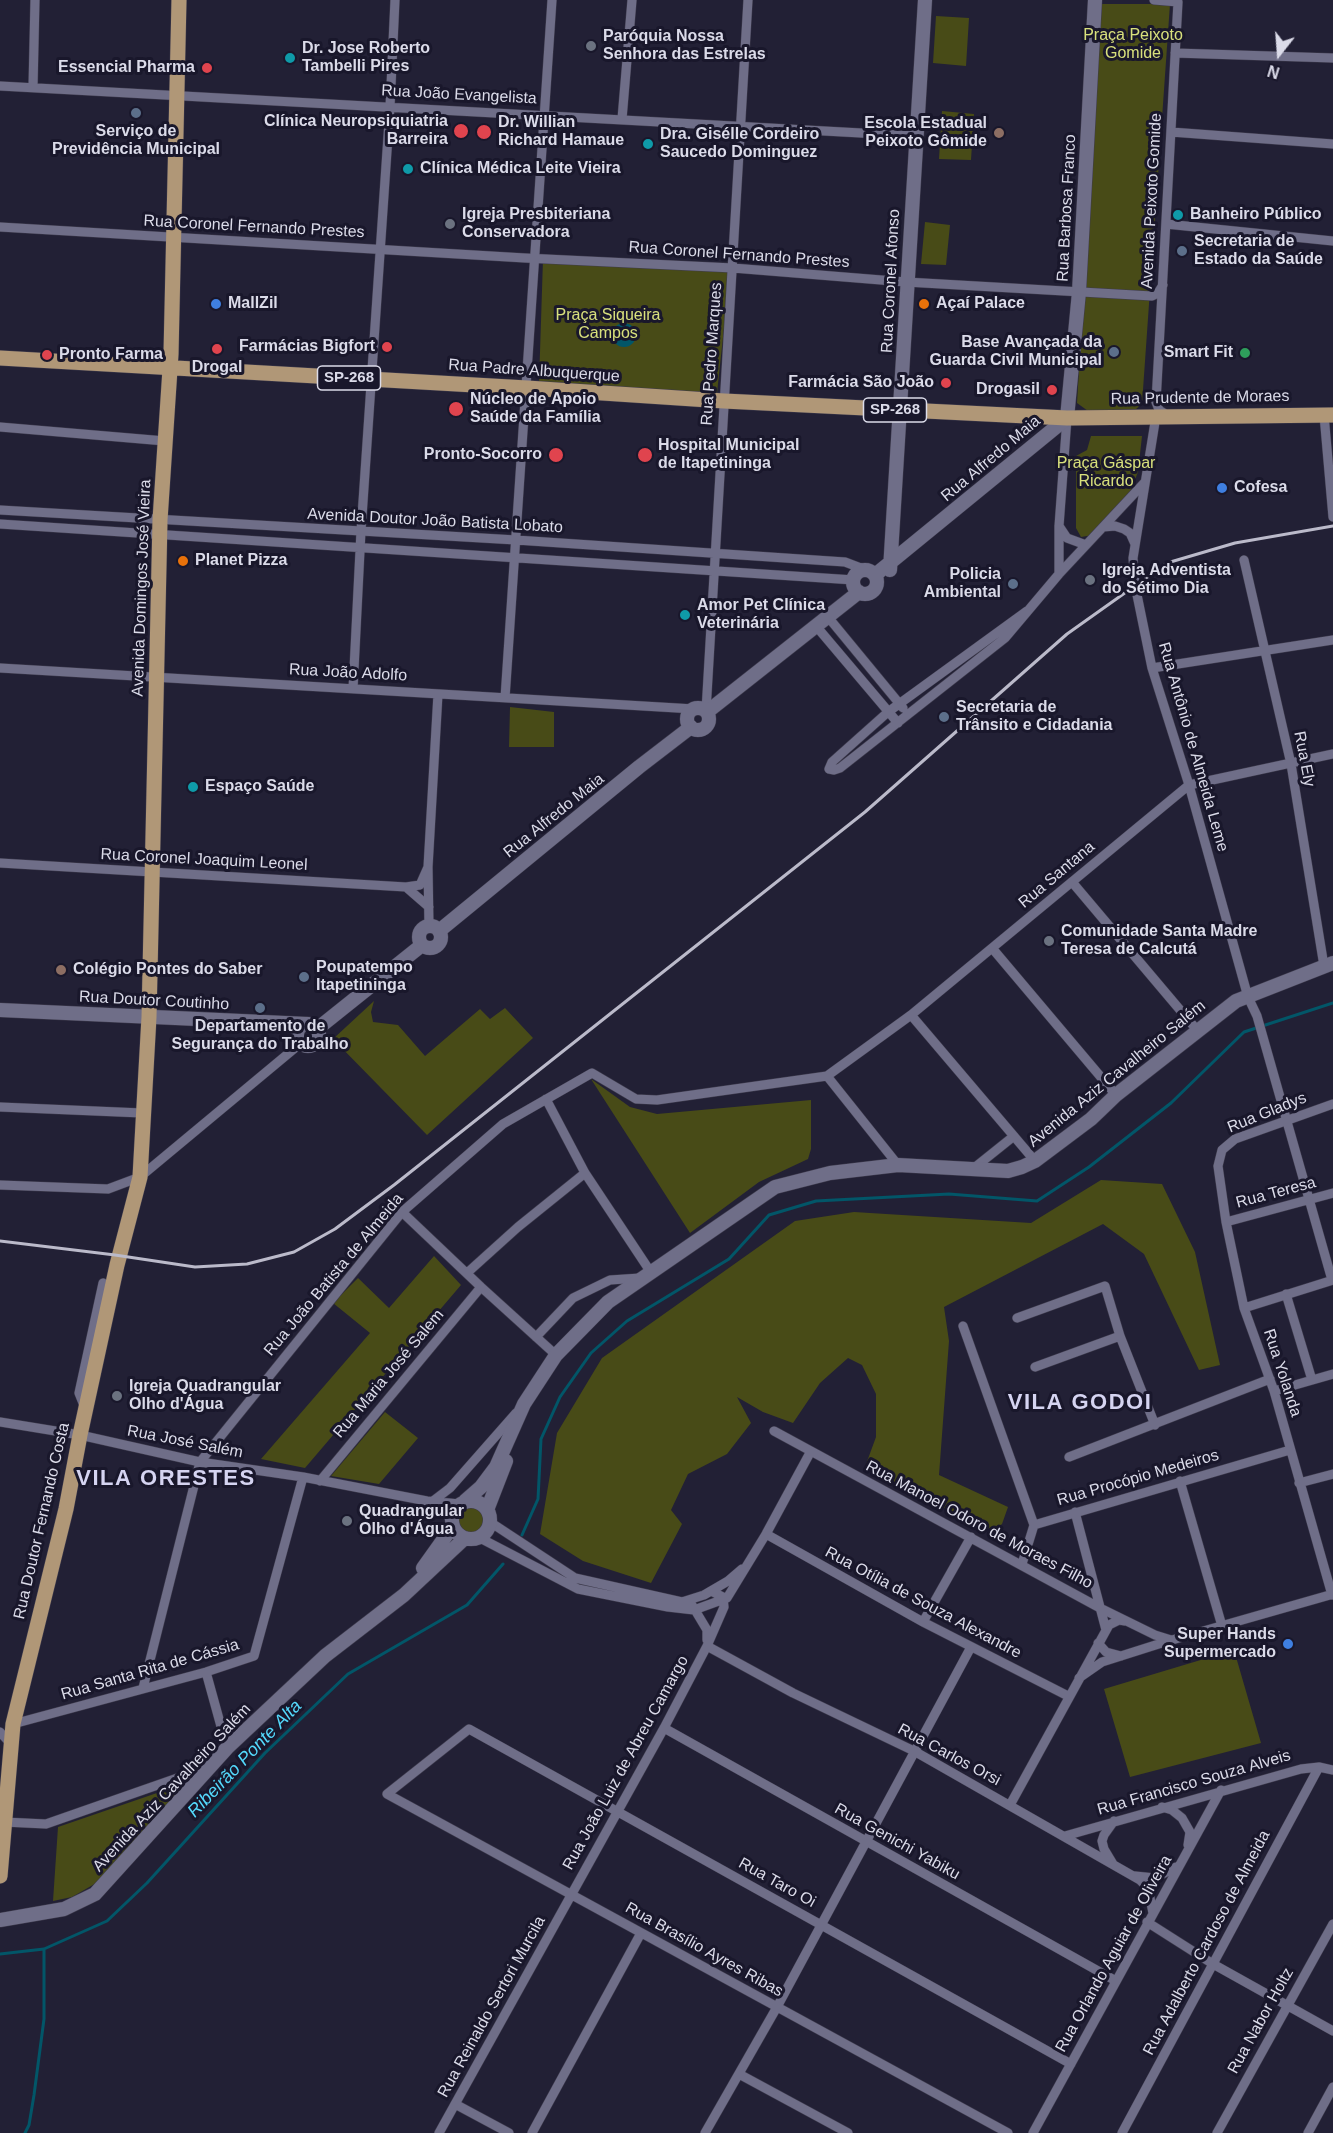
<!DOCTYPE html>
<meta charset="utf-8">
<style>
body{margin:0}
#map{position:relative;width:1333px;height:2133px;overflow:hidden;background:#222035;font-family:Helvetica,sans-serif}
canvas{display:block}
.north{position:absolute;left:1249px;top:24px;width:60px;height:60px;-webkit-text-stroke:4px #19172b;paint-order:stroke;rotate:197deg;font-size:16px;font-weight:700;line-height:24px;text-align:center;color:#dbdbe9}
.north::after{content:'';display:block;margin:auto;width:21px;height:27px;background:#dbdbe9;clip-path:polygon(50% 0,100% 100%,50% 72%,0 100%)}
</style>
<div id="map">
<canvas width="1333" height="2133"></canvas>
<div class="north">N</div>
</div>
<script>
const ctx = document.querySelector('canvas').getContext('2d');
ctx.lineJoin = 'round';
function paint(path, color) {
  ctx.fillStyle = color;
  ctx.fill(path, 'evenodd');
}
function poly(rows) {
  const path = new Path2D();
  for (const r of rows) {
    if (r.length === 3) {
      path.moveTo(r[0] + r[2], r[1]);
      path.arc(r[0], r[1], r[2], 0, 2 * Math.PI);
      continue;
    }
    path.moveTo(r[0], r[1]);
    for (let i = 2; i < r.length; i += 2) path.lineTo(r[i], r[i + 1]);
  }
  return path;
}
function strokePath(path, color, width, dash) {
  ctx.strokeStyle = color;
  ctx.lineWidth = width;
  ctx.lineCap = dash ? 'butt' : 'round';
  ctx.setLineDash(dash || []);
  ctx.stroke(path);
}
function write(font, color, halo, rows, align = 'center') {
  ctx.font = font + ' Helvetica,sans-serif';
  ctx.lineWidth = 6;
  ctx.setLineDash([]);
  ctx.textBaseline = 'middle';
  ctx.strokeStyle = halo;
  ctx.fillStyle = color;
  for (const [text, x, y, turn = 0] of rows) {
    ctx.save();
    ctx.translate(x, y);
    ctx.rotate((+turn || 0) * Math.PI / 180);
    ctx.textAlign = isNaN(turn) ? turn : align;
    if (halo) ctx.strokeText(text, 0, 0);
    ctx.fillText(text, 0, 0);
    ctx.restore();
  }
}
const green = poly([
 [1101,4,1170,4,1142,404,1136,409,1088,411,1077,403],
 [936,16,969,18,966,66,933,63],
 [942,111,974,114,971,160,939,159],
 [925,222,950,225,946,265,921,264],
 [543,259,730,272,717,393,539,383],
 [1091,436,1142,436,1138,472,1128,497,1093,535,1081,537,1076,528,1076,456,1087,450],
 [510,707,554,712,554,747,509,747],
 [374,1001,371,1012,373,1022,398,1025,425,1056,480,1009,490,1019,505,1008,533,1038,427,1135,333,1039],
 [591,1079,630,1107,657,1114,811,1100,811,1149,808,1159,759,1182,690,1233],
 [1101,1180,1162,1184,1195,1252,1220,1365,1199,1370,1144,1254,1103,1224,944,1307,949,1341,939,1475,1008,1507,1002,1524,994,1530,979,1526,865,1467,876,1437,876,1394,862,1365,848,1358,820,1383,793,1423,763,1412,737,1397,751,1423,727,1454,688,1474,671,1510,682,1524,651,1583,583,1561,540,1534,557,1433,602,1358,795,1221,854,1212,1031,1223],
 [434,1256,461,1285,305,1468,261,1459,370,1333,333,1303,358,1278,389,1308],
 [385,1412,418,1438,379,1484,331,1476],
 [471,1520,15],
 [1234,1650,1261,1743,1130,1777,1104,1689],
 [186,1783,136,1844,98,1882,72,1897,53,1901,58,1827]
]);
const water = poly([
 [624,335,12]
]);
const stream = poly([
 [522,1535,538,1499,541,1439,560,1397,591,1353,627,1321,729,1259,769,1215,816,1201,949,1194,1037,1201,1089,1167,1171,1103,1244,1032,1333,1003],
 [0,1954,44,1949,107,1921,147,1883,265,1753,348,1674,467,1605,503,1564],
 [25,2133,29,2125,34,2095,44,2019,44,1949]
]);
const street = poly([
 [1154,0,1178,2,1156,402,1159,410,1167,415],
 [1175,53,1333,58],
 [0,86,916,136],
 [33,87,35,0],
 [622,119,632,0],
 [1171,132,1333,144],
 [1166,224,1333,241],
 [0,227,525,258,733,268,906,282,1152,296,1158,293,1163,285],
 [1324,415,1333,517],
 [1156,416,1133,558,1135,585,1152,668,1189,785,1248,997,1257,1016,1332,1280],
 [0,427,165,441],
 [0,510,516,540,845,562,866,570],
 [0,524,854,580],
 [1059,526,1067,538,1086,545],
 [1103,527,1115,526,1124,529,1130,533,1135,544],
 [1244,560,1291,764,1324,966],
 [1059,574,1059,526,1067,418],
 [1027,611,888,712,832,762,829,769,834,770,840,768,1005,638,1059,574,1145,482],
 [828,617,903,708],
 [816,626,898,723],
 [0,668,694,709],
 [1152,668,1333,640],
 [353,689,361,531,390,107,395,0],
 [505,698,552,0],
 [706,711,748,0],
 [0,863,406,887,420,885,428,867],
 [1072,882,1197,1030],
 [406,887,429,907],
 [429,926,428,867,438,694],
 [992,948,1116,1095],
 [911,1015,1035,1161],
 [827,1076,898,1165],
 [546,1099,585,1173,650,1271],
 [0,1107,142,1113],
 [974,1168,1014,1136],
 [0,1185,108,1189,140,1177,301,1043],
 [402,1212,481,1287,556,1355],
 [1226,1222,1333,1193],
 [467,1273,518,1227,585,1173],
 [1286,1294,1312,1380],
 [1244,1308,1333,1280],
 [1017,1318,1105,1286,1120,1336,1155,1425],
 [963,1326,1034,1525],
 [536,1337,573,1298,610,1280,640,1278],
 [1035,1367,1120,1336],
 [1274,1391,1333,1374],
 [85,1408,79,1393,103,1283],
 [0,1422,80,1435,200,1462,303,1477,427,1501,460,1504],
 [774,1431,1100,1608,1155,1635,1171,1640],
 [1069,1457,1270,1379],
 [320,1481,481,1287],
 [1180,1481,1222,1626],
 [1299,1483,1333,1474],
 [433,1501,450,1488,516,1413],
 [429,1503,442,1510,452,1520],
 [1075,1512,1106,1630],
 [490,1522,575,1578,682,1602,704,1595,728,1581,742,1569],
 [766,1534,923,1622,1068,1696],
 [478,1537,578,1589,668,1607,694,1610,727,1598,766,1534,811,1451],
 [1022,1564,1034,1525,1290,1450],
 [1332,1595,1274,1391,1244,1308,1226,1222,1218,1166,1222,1150,1235,1139,1333,1104],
 [692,1605,707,1630,707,1640],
 [923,1622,971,1537],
 [1098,1643,1106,1652,1121,1656],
 [707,1646,793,1693,914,1751,1140,1880,1148,1888,1153,1913],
 [206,1672,227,1748],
 [1079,1678,1102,1662,1165,1642,1333,1594],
 [143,1688,200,1462,402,1212,503,1124,592,1073,636,1099,657,1100,827,1076,911,1015,1189,785,1333,754],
 [13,1724,206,1672,254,1656,303,1477],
 [664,1728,1116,1981],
 [0,1732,11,1744],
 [1010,1805,1109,1625,1119,1620,1125,1621],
 [1162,1807,1172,1810,1182,1818,1190,1832,1188,1845],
 [4,1822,46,1824,209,1767],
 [1065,1836,1301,1769,1319,1767,1333,1770],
 [1113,1864,1104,1849,1102,1841,1104,1835,1114,1821],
 [1135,1876,1155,1878,1176,1867],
 [1147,1922,1213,1964,1333,2031],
 [739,2074,848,2133],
 [455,2104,509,2133],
 [439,2133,664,1728,707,1646,724,1607,723,1597,711,1591],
 [532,2133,641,1933],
 [705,2133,777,2007,971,1647],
 [1008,2133,387,1794,469,1729,1071,2064],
 [1033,2133,1221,1790],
 [1122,2133,1319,1767],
 [1217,2133,1333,1924],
 [1308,2133,1333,2087]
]);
const secondary = poly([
 [890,570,925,0],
 [865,582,12],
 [875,575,1067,418,1079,292,1095,0],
 [698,719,11],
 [707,712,859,592],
 [430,937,11],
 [439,931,639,767,691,727],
 [0,1010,307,1024],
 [308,1035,11],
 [317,1029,422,945],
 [465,1501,481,1487,496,1467,524,1404,556,1355,608,1302,775,1187,830,1173,898,1165,1008,1171,1022,1167,1035,1161,1091,1119,1116,1095,1236,1001,1333,963],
 [471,1520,19],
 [487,1510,506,1461],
 [423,1568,453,1526],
 [0,1920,64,1909,95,1894,227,1748,325,1656,404,1595,465,1538]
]);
const primary = poly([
 [0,358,527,388,724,401,1067,418,1333,415],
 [0,1876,13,1724,66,1509,80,1435,117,1265,140,1177,149,1017,160,520,171,354,179,0]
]);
const rail = poly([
 [0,1241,115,1255,195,1267,247,1264,294,1252,335,1229,394,1185,865,812,1067,634,1167,563,1235,543,1333,526]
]);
const markers = [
 [591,46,6,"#6b7280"],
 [290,58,6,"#0f9aa8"],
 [207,68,6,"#e0444e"],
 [136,113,6,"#5c6f8a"],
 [461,131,8,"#e0444e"],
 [484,132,8,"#e0444e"],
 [999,133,6,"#8d6e63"],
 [648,144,6,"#0f9aa8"],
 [408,169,6,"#0f9aa8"],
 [1178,215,6,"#0f9aa8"],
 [450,224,6,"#6b7280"],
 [1182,251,6,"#5c6f8a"],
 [216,304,6,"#3f7fe0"],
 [924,304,6,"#e8710a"],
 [387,347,6,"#e0444e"],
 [217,349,6,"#e0444e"],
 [1114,352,6,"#5c6f8a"],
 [1245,353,6,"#2e9e5b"],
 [47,355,6,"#e0444e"],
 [946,383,6,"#e0444e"],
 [1052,390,6,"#e0444e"],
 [456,409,8,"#e0444e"],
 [556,455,8,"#e0444e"],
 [645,455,8,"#e0444e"],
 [1222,488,6,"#3f7fe0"],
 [183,561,6,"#e8710a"],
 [1090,580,6,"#6b7280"],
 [1013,584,6,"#5c6f8a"],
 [685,615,6,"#0f9aa8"],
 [944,717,6,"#5c6f8a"],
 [193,787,6,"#0f9aa8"],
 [1049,941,6,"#6b7280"],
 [61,970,6,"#8d6e63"],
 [304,977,6,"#5c6f8a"],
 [260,1008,6,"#5c6f8a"],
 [117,1396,6,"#6b7280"],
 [347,1521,6,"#6b7280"],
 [1288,1644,6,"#3f7fe0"]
];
const shields = [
 [349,378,63],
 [895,410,63]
];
const shieldNames = [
 ["SP-268",349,378],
 ["SP-268",895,410]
];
const parkNames = [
 ["Praça Peixoto",1133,36],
 ["Gomide",1133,54],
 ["Praça Siqueira",608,316],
 ["Campos",608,334],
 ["Praça Gáspar",1106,464],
 ["Ricardo",1106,482]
];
const poiNames = [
 ["Paróquia Nossa",603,37],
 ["Senhora das Estrelas",603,55],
 ["Dr. Jose Roberto",302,49],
 ["Tambelli Pires",302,67],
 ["Essencial Pharma",195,68,"right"],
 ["Clínica Neuropsiquiatria",448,122,"right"],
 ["Barreira",448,140,"right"],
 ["Dr. Willian",498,123],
 ["Richard Hamaue",498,141],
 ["Escola Estadual",987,124,"right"],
 ["Peixoto Gômide",987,142,"right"],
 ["Serviço de",136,132,"center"],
 ["Previdência Municipal",136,150,"center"],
 ["Dra. Gisélle Cordeiro",660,135],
 ["Saucedo Dominguez",660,153],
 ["Clínica Médica Leite Vieira",420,169],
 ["Igreja Presbiteriana",462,215],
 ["Conservadora",462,233],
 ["Banheiro Público",1190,215],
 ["Secretaria de",1194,242],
 ["Estado da Saúde",1194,260],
 ["MallZil",228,304],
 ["Açaí Palace",936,304],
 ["Base Avançada da",1102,343,"right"],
 ["Guarda Civil Municipal",1102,361,"right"],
 ["Farmácias Bigfort",375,347,"right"],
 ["Smart Fit",1233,353,"right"],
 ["Pronto Farma",59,355],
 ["Drogal",217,368,"center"],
 ["Farmácia São João",934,383,"right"],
 ["Drogasil",1040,390,"right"],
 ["Núcleo de Apoio",470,400],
 ["Saúde da Família",470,418],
 ["Hospital Municipal",658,446],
 ["de Itapetininga",658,464],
 ["Pronto-Socorro",542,455,"right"],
 ["Cofesa",1234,488],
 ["Planet Pizza",195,561],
 ["Igreja Adventista",1102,571],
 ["do Sétimo Dia",1102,589],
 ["Policia",1001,575,"right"],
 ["Ambiental",1001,593,"right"],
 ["Amor Pet Clínica",697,606],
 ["Veterinária",697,624],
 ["Secretaria de",956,708],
 ["Trânsito e Cidadania",956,726],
 ["Espaço Saúde",205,787],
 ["Comunidade Santa Madre",1061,932],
 ["Teresa de Calcutá",1061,950],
 ["Poupatempo",316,968],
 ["Itapetininga",316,986],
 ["Colégio Pontes do Saber",73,970],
 ["Departamento de",260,1027,"center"],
 ["Segurança do Trabalho",260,1045,"center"],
 ["Igreja Quadrangular",129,1387],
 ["Olho d'Água",129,1405],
 ["Quadrangular",359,1512],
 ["Olho d'Água",359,1530],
 ["Super Hands",1276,1635,"right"],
 ["Supermercado",1276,1653,"right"]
];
const streetNames = [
 ["Rua João Evangelista",459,95,3],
 ["Avenida Peixoto Gomide",1152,201,-87],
 ["Rua Barbosa Franco",1067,208,-87],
 ["Rua Coronel Fernando Prestes",254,227,3],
 ["Rua Coronel Fernando Prestes",739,255,4],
 ["Rua Coronel Afonso",891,281,-87],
 ["Rua Pedro Marques",712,354,-86],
 ["Rua Padre Albuquerque",534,371,4],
 ["Rua Prudente de Moraes",1200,398,-1],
 ["Rua Alfredo Maia",991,459,-40],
 ["Avenida Doutor João Batista Lobato",435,521,3],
 ["Avenida Domingos José Vieira",142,588,-88],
 ["Rua João Adolfo",348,673,3],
 ["Rua Antônio de Almeida Leme",1193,747,74],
 ["Rua Ely",1304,759,79],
 ["Rua Alfredo Maia",554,816,-39],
 ["Rua Coronel Joaquim Leonel",204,860,3],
 ["Rua Santana",1057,875,-40],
 ["Rua Doutor Coutinho",154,1001,3],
 ["Avenida Aziz Cavalheiro Salém",1117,1074,-39],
 ["Rua Gladys",1267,1113,-22],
 ["Rua Teresa",1276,1193,-15],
 ["Rua João Batista de Almeida",334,1275,-50],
 ["Rua Yolanda",1282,1373,72],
 ["Rua Maria José Salem",389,1374,-50],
 ["Rua José Salém",185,1442,11],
 ["Rua Procópio Medeiros",1138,1478,-16],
 ["Rua Doutor Fernando Costa",42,1521,-77],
 ["Rua Manoel Odoro de Moraes Filho",979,1525,28],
 ["Rua Otília de Souza Alexandre",923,1603,28],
 ["Rua Santa Rita de Cássia",150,1670,-16],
 ["Rua Carlos Orsi",949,1755,28],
 ["Rua João Luiz de Abreu Camargo",626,1763,-61],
 ["Rua Francisco Souza Alveis",1194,1783,-16],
 ["Avenida Aziz Cavalheiro Salém",172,1788,-47],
 ["Rua Genichi Yabiku",897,1842,29],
 ["Rua Taro Oi",777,1883,29],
 ["Rua Adalberto Cardoso de Almeida",1207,1943,-62],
 ["Rua Brasílio Ayres Ribas",704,1950,29],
 ["Rua Orlando Aguiar de Oliveira",1114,1954,-61],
 ["Rua Reinaldo Sertori Murcila",492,2007,-61],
 ["Rua Nabor Holtz",1261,2021,-61]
];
const waterNames = [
 ["Ribeirão Ponte Alta",245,1759,-46]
];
const districtNames = [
 ["VILA GODOI",1080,1403],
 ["VILA ORESTES",166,1479]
];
paint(green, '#484b17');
paint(water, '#025668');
strokePath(stream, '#025668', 3);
strokePath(street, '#3e3b4d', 10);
strokePath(secondary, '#3e3b4d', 15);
strokePath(primary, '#3e3b4d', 16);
strokePath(street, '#6f6e88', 9);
strokePath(secondary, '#6f6e88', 14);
strokePath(primary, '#b09777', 15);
strokePath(rail, '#bbbaca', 3);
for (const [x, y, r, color] of markers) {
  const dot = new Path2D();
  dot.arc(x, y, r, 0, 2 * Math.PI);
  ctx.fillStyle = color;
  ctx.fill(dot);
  strokePath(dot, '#19172b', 2);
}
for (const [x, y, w] of shields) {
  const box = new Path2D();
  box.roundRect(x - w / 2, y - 12, w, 24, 4.5);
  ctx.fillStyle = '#19172b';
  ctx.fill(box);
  strokePath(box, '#dbdbe9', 1.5);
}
write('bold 15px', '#dbdbe9', null, shieldNames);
write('16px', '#d8e07c', '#19172b', parkNames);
write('bold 16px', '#dbdbe9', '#19172b', poiNames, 'left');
write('16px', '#dbdbe9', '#19172b', streetNames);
write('italic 18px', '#54d9fc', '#19172b', waterNames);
ctx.letterSpacing = '1.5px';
write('bold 22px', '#d5d4f1', '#19172b', districtNames);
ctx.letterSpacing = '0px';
</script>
